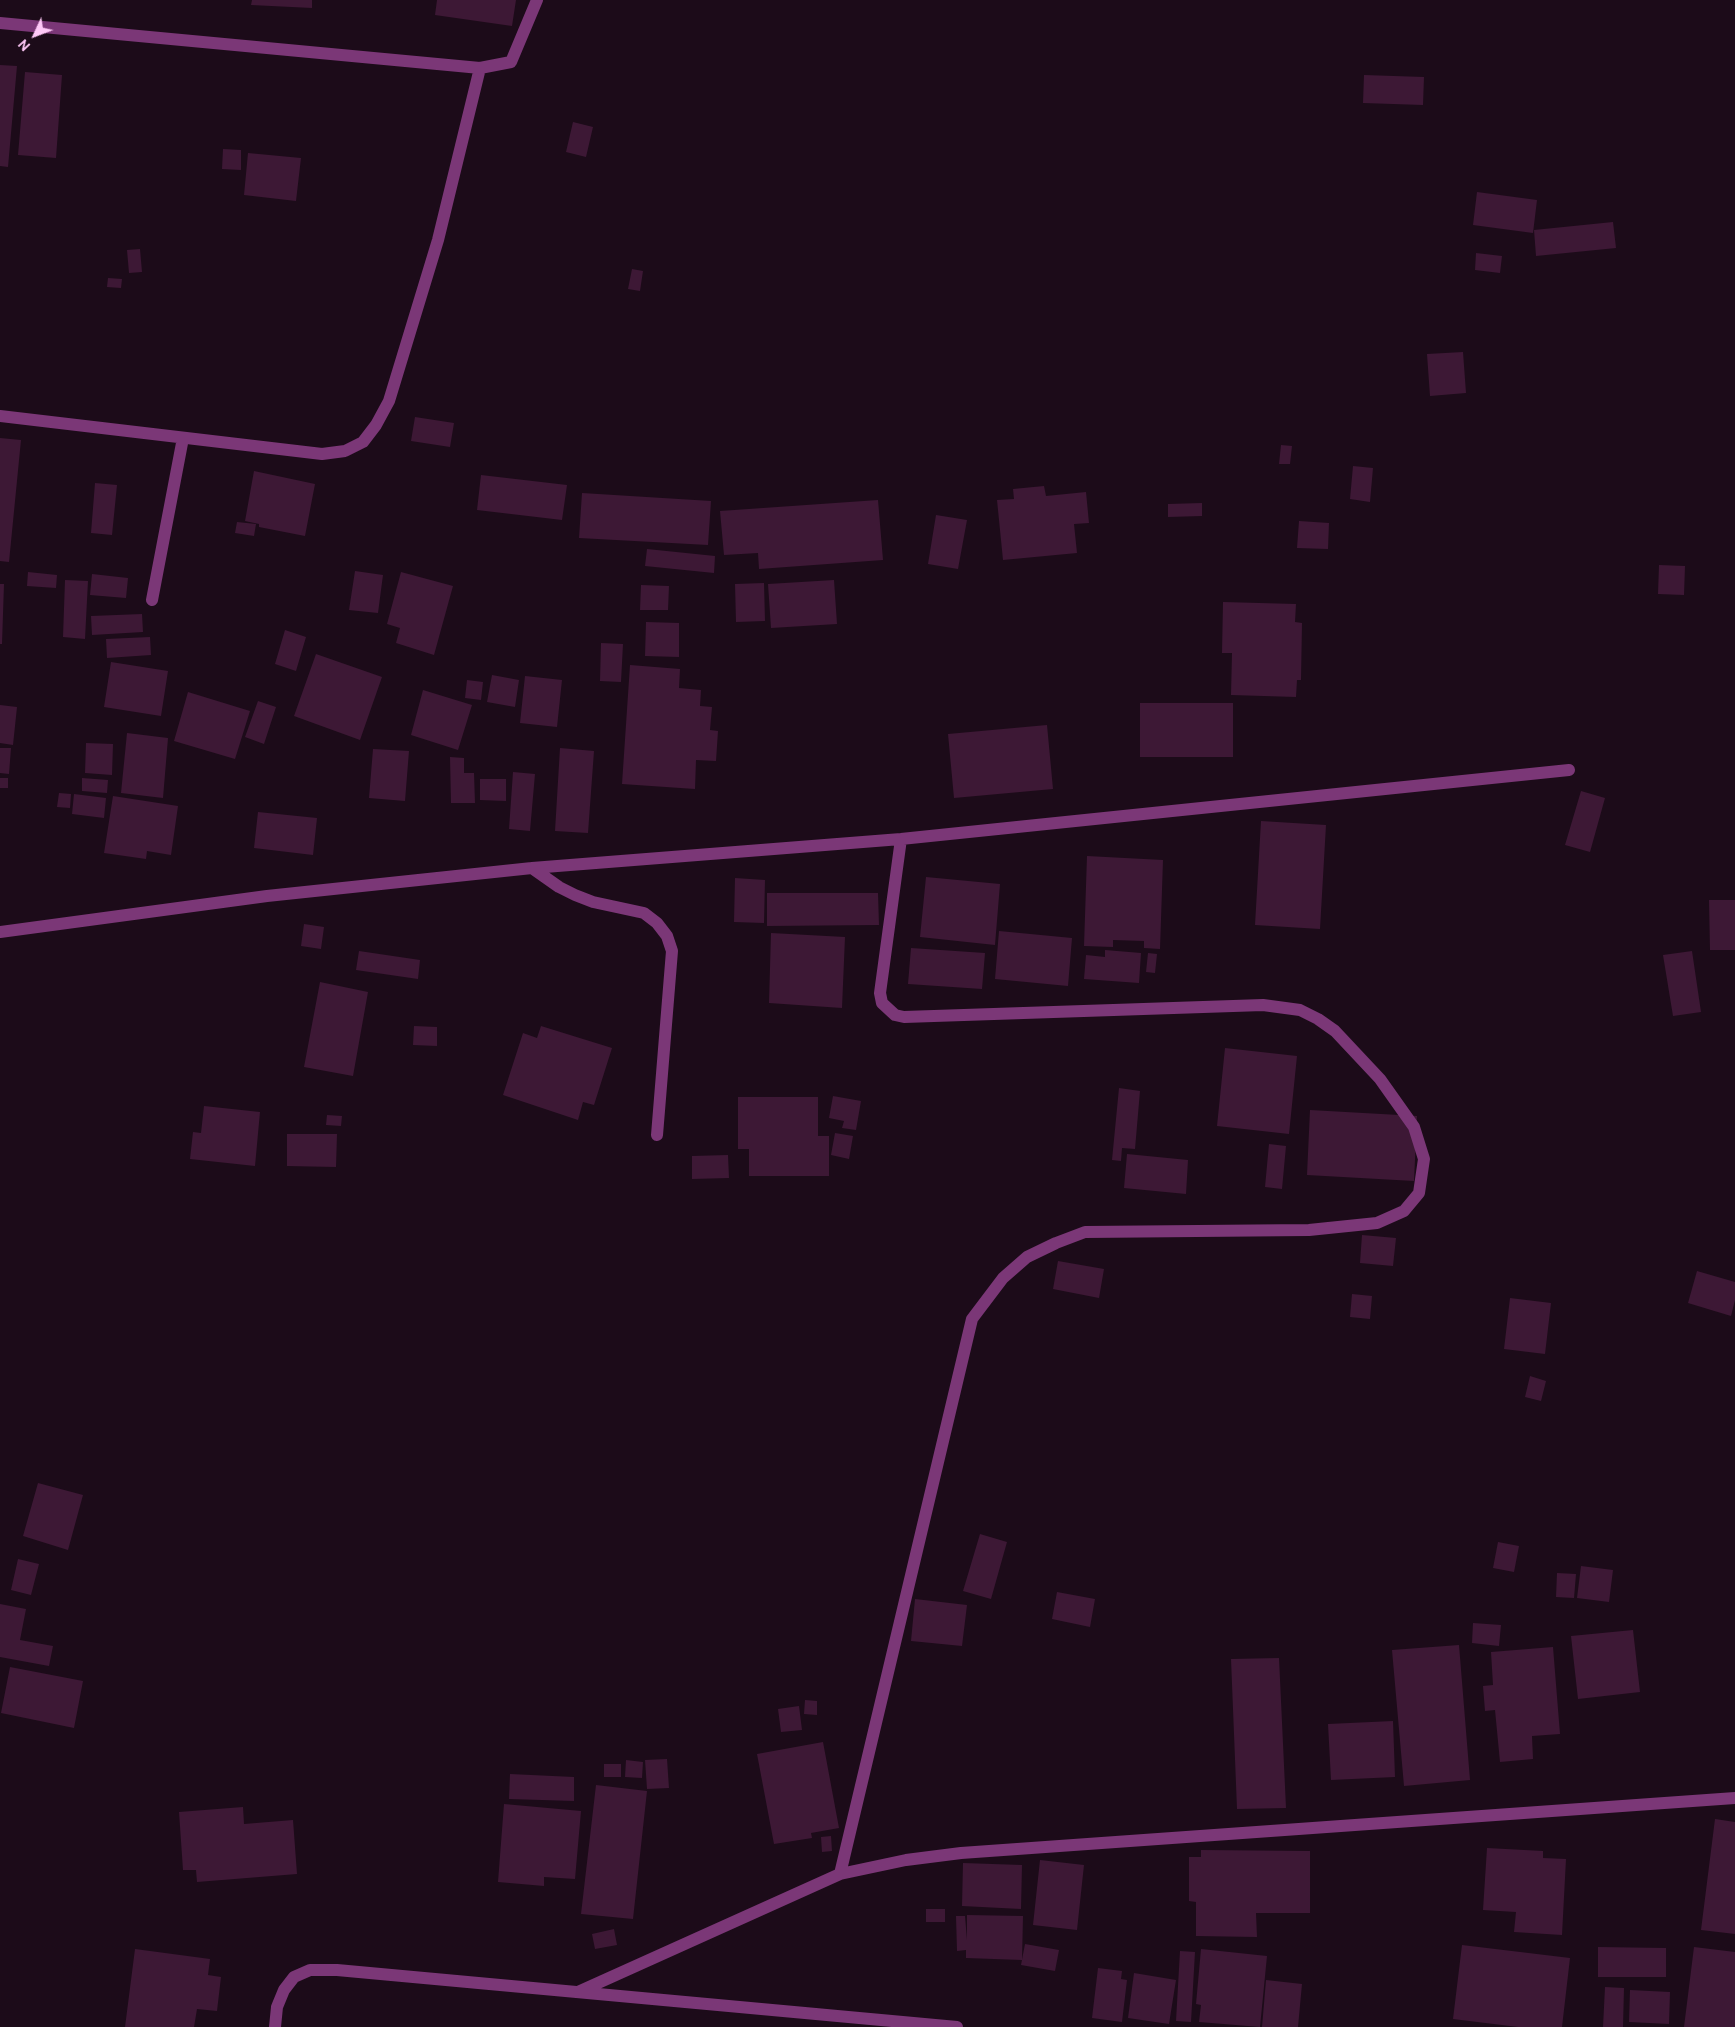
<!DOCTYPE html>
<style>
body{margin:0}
#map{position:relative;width:1735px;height:2027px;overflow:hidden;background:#1c0b19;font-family:Cabin,sans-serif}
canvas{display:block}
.north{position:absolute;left:10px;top:10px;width:50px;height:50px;-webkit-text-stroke:4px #1c0b19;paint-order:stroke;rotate:227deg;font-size:14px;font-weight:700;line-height:20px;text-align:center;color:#fec8f7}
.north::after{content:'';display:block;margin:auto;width:18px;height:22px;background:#fec8f7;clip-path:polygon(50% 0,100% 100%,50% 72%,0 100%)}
</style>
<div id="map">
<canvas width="1735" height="2027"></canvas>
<div class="north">N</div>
</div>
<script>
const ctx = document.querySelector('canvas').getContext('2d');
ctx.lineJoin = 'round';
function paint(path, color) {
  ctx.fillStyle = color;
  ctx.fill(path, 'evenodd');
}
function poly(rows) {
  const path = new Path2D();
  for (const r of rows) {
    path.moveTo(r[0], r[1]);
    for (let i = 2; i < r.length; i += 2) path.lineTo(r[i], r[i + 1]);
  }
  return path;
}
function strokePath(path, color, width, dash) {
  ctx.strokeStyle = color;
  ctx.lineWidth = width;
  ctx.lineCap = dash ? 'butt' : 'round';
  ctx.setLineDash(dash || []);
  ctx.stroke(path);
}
const building = poly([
 [252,0,312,0,312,8,251,5],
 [437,0,516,0,512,26,435,15],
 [0,65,17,66,8,167,0,166],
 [25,72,62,75,56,158,18,155],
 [1364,75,1424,77,1423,105,1363,103],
 [573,122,593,127,586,157,566,152],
 [223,149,241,150,241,170,222,169],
 [248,153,301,158,296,201,244,195],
 [1477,192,1537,200,1533,233,1473,225],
 [1613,222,1616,248,1536,256,1534,230],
 [140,249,142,272,129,273,127,250],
 [1476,253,1502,256,1500,273,1475,270],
 [632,269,643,271,640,291,628,289],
 [108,278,122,279,121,288,107,287],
 [1463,352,1466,393,1430,396,1427,354],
 [415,417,454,423,450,447,411,441],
 [0,438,21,440,9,562,0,561],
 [1281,445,1292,446,1290,464,1279,464],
 [1353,466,1373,468,1370,502,1350,499],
 [254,471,315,484,305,536,259,527,259,524,245,521],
 [481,475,567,485,562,520,477,510],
 [95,483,117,485,112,535,91,533],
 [1044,486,1046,496,1086,492,1089,523,1074,524,1077,553,1003,560,997,500,1014,499,1013,489],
 [582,493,711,501,708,545,579,538],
 [878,500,883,560,759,569,758,553,724,555,720,511],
 [1202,503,1202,516,1168,517,1168,504],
 [936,515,967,520,958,569,928,564],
 [1299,521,1329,523,1328,549,1297,548],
 [237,522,256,524,254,536,235,533],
 [647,549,715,556,714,573,645,566],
 [1659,565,1685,566,1684,595,1658,594],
 [355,571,383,575,378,613,349,610],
 [28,572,57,575,56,588,27,586],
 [401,572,453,586,434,655,396,643,400,628,387,624],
 [92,574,128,578,126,598,90,595],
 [65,580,88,581,85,639,63,637],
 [834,580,837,624,771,628,768,584],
 [764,583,765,621,736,622,735,584],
 [0,584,4,584,2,644,0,644],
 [641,585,669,586,668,610,640,610],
 [1223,602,1296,604,1295,622,1302,623,1301,680,1297,680,1296,697,1231,695,1232,653,1222,653],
 [142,614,143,632,92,635,91,616],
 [646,622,679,623,679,657,645,656],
 [285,630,306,637,296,671,275,664],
 [150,637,151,655,107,658,106,639],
 [601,643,623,644,621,682,600,681],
 [316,654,382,677,360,740,294,716],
 [111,662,168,671,161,716,104,707],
 [630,665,680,669,679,688,701,690,700,706,712,707,710,730,718,731,716,761,696,760,695,789,622,784],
 [492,675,519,680,515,707,487,702],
 [525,676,562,680,557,727,520,723],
 [467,680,483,682,481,700,465,698],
 [423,690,472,705,458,750,411,735],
 [188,692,250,711,235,759,174,741],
 [258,701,276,707,264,744,245,737],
 [1140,703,1233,703,1233,757,1140,757],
 [0,705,17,707,13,745,0,743],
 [1047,725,1053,789,954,798,948,734],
 [127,733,168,738,163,798,121,793],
 [86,743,113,744,112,775,85,773],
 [0,748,11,748,9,774,0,773],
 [560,748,594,751,588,833,555,831],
 [373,749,409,751,405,801,369,798],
 [450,757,464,758,464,773,474,773,475,803,451,803],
 [513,772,535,774,530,831,509,829],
 [0,778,8,778,8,788,0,788],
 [82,778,108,780,107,793,82,791],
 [480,779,506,779,506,801,480,800],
 [1581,791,1605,798,1590,852,1565,845],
 [59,793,71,794,70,808,57,807],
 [74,794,106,798,104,818,72,814],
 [113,796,178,806,171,855,147,851,146,859,104,853],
 [258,812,317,818,313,855,254,848],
 [1261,821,1326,825,1320,929,1255,925],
 [1087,856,1163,860,1160,949,1144,948,1144,941,1113,940,1113,947,1084,946],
 [926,877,1000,884,995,945,920,937],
 [735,878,765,880,764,923,734,922],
 [767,893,878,893,879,925,767,926],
 [1709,900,1735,900,1735,950,1710,950],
 [304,924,324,927,321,949,301,946],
 [999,931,1072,938,1068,986,995,979],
 [771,933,845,937,842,1008,769,1003],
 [911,948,985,953,982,989,908,984],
 [1105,950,1141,953,1139,983,1084,979,1086,955,1105,957],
 [359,951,420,960,418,979,356,970],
 [1692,951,1701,1012,1673,1016,1663,955],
 [1148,953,1157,954,1155,973,1146,972],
 [320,982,368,992,353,1076,304,1067],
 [414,1026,437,1027,437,1046,413,1045],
 [541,1026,612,1048,594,1105,583,1102,578,1120,503,1095,523,1033,537,1038],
 [1225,1048,1297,1056,1289,1134,1217,1126],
 [1119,1088,1140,1091,1135,1149,1122,1148,1121,1161,1112,1160],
 [833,1096,861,1101,856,1130,842,1128,844,1121,829,1118],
 [738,1097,818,1097,818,1136,829,1136,829,1176,749,1176,749,1149,738,1149],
 [204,1106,260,1112,255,1166,190,1159,193,1132,201,1133],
 [1310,1110,1417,1116,1414,1181,1307,1175],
 [327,1115,342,1116,341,1126,326,1125],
 [835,1133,853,1136,849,1159,831,1155],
 [287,1134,337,1134,336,1167,287,1166],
 [1269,1144,1286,1146,1282,1189,1265,1187],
 [1127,1154,1188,1160,1186,1194,1124,1188],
 [728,1155,729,1178,692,1179,692,1156],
 [1362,1235,1396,1238,1393,1266,1360,1263],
 [1058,1261,1104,1269,1099,1298,1053,1289],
 [1697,1271,1735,1282,1735,1300,1731,1316,1688,1303],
 [1352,1294,1372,1296,1370,1319,1350,1317],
 [1510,1298,1551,1303,1545,1354,1504,1349],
 [1530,1376,1546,1381,1541,1401,1525,1397],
 [38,1483,83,1495,68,1550,23,1536],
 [980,1534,1007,1542,991,1599,963,1591],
 [1498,1542,1519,1546,1514,1572,1493,1568],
 [18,1559,39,1564,31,1595,11,1590],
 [1581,1566,1613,1570,1609,1602,1577,1598],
 [1557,1573,1576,1574,1574,1598,1556,1597],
 [1057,1592,1095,1599,1090,1627,1052,1619],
 [915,1599,967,1605,962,1646,911,1641],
 [0,1604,26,1609,20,1640,53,1646,49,1666,0,1657],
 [1473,1623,1501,1625,1499,1646,1472,1643],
 [1633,1630,1640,1692,1578,1699,1571,1636],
 [1459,1645,1470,1780,1404,1786,1392,1650],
 [1553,1647,1560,1734,1532,1736,1533,1759,1500,1762,1495,1710,1485,1711,1483,1686,1493,1685,1491,1652],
 [1279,1658,1286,1808,1237,1809,1231,1659],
 [10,1667,83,1681,74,1728,1,1713],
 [805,1700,817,1701,817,1715,804,1714],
 [799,1706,802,1730,781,1732,778,1709],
 [1393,1721,1395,1777,1331,1780,1328,1724],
 [823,1742,839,1828,811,1833,812,1838,774,1844,757,1754],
 [667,1759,669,1788,647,1789,645,1760],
 [626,1760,643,1762,642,1778,625,1777],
 [604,1764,621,1764,621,1777,604,1777],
 [510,1774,574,1777,574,1801,509,1799],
 [596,1785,647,1791,633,1919,581,1914],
 [504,1804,581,1811,575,1879,544,1877,544,1886,498,1882],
 [243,1807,244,1824,293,1820,297,1874,197,1882,196,1870,183,1870,179,1812],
 [1715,1819,1735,1822,1735,1934,1701,1930],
 [831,1836,832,1851,822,1852,821,1837],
 [1487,1848,1543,1851,1543,1858,1566,1859,1562,1935,1514,1932,1516,1912,1483,1910],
 [1201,1850,1310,1851,1310,1913,1256,1913,1257,1937,1196,1936,1196,1902,1189,1901,1189,1857,1201,1857],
 [1040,1860,1084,1865,1077,1930,1033,1925],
 [963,1863,1022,1865,1021,1909,962,1906],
 [926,1909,945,1909,945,1922,926,1922],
 [967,1915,1023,1916,1022,1960,966,1958,966,1950,957,1951,956,1916,965,1916,967,1940],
 [614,1929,617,1945,595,1949,592,1934],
 [1025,1944,1059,1950,1055,1971,1021,1965],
 [1462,1945,1570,1958,1562,2027,1518,2027,1453,2019],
 [1598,1947,1666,1948,1666,1977,1598,1977],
 [1694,1947,1735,1952,1735,2027,1684,2027],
 [135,1949,210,1959,208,1975,221,1977,217,2011,197,2009,194,2027,125,2027],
 [1201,1949,1267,1956,1260,2027,1199,2022,1201,2005,1196,2004],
 [1180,1951,1195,1952,1191,2022,1176,2021],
 [1098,1968,1122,1971,1121,1979,1127,1980,1122,2022,1092,2018],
 [1134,1973,1176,1980,1169,2024,1128,2018],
 [1266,1980,1302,1984,1298,2027,1262,2027],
 [1605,1987,1624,1988,1623,2027,1603,2027],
 [1630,1990,1670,1992,1669,2024,1629,2022]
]);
const minor = poly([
 [0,23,480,68],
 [0,416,322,454,345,451,363,442,376,425,389,401,438,240,480,68,511,62,537,0],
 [152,600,183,438],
 [532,868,559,887,575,895,593,902,644,913,657,923,667,936,672,951,657,1135],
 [0,932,267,896,532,868,901,839,1569,770],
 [840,1874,972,1319,1003,1278,1027,1257,1056,1243,1085,1232,1309,1230,1377,1223,1404,1211,1419,1193,1424,1159,1414,1127,1380,1079,1335,1031,1318,1019,1300,1010,1263,1005,904,1017,895,1015,882,1003,880,993,901,839],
 [578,1992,840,1874,906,1860,961,1853,1735,1798],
 [275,2027,277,2007,284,1990,294,1977,310,1970,337,1970,957,2027]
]);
paint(building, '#3d1835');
strokePath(minor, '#7b3777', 12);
</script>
